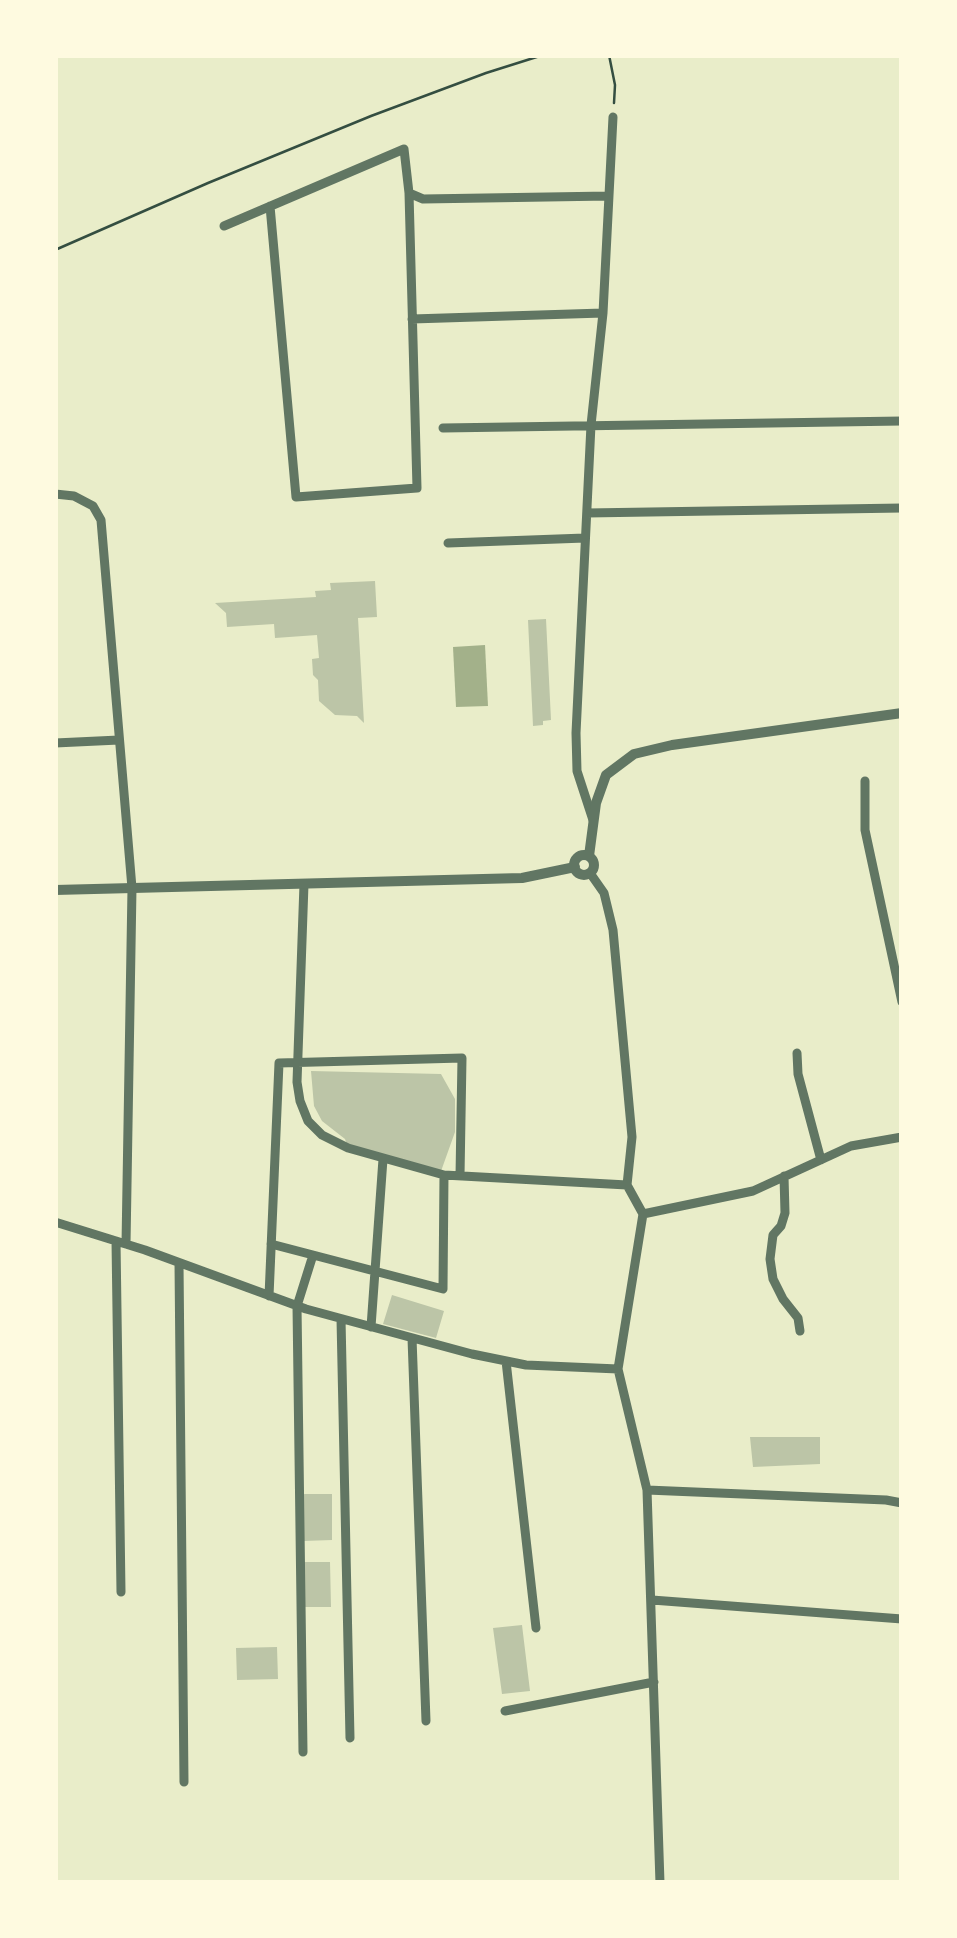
<!DOCTYPE html>
<style>
body{margin:0}
#map{position:relative;width:957px;height:1938px;overflow:hidden;background:#e9edc9;font-family:Rubik,sans-serif}
canvas{display:block}
.frame{position:absolute;inset:0;border:58px solid #fefae0;pointer-events:none}
</style>
<div id="map">
<canvas width="957" height="1938"></canvas>
<div class="frame"></div>
</div>
<script>
const ctx = document.querySelector('canvas').getContext('2d');
ctx.lineJoin = 'round';
function paint(path, color) {
  ctx.fillStyle = color;
  ctx.fill(path, 'evenodd');
}
function poly(rows) {
  const path = new Path2D();
  for (const r of rows) {
    if (r.length === 3) {
      path.moveTo(r[0] + r[2], r[1]);
      path.arc(r[0], r[1], r[2], 0, 2 * Math.PI);
      continue;
    }
    path.moveTo(r[0], r[1]);
    for (let i = 2; i < r.length; i += 2) path.lineTo(r[i], r[i + 1]);
  }
  return path;
}
function strokePath(path, color, width, dash) {
  ctx.strokeStyle = color;
  ctx.lineWidth = width;
  ctx.lineCap = dash ? 'butt' : 'round';
  ctx.setLineDash(dash || []);
  ctx.stroke(path);
}
const water = poly([
 [485,645,488,706,456,707,453,647]
]);
const building = poly([
 [375,581,377,617,358,618,364,723,357,716,335,715,319,701,318,680,313,675,312,659,319,658,317,635,275,638,274,624,227,627,226,613,215,603,316,597,315,591,331,590,330,583],
 [546,619,551,720,543,721,543,725,533,726,528,620],
 [311,1071,441,1074,455,1099,455,1132,440,1174,348,1148,345,1139,322,1121,314,1106],
 [392,1295,444,1311,436,1338,383,1324],
 [750,1437,820,1437,820,1464,753,1467],
 [302,1494,332,1494,332,1540,303,1541],
 [303,1562,330,1562,331,1607,305,1607],
 [522,1625,530,1691,502,1694,493,1628],
 [277,1647,278,1679,237,1680,236,1648]
]);
const path = poly([
 [609,55,615,85,614,103],
 [55,250,208,183,371,116,486,73,543,55]
]);
const minor = poly([
 [270,206,296,497,417,488,409,193],
 [224,226,404,149,409,193,423,199,609,196],
 [412,319,603,313],
 [443,428,902,421],
 [55,494,74,496,93,506,101,520,132,888,126,1244],
 [587,513,902,508],
 [448,543,585,538],
 [55,743,119,740],
 [865,781,865,830,902,1002],
 [593,820,577,771,576,733,591,425,603,313,613,117],
 [590,873,604,893,613,930,632,1137,627,1185],
 [304,884,297,1082,300,1101,308,1121,322,1135,348,1148,444,1175,627,1185],
 [797,1053,798,1074,821,1160],
 [784,1176,785,1213,781,1226,773,1235,770,1259,773,1279,783,1299,798,1318,800,1331],
 [627,1185,643,1214,618,1369,647,1490,660,1883],
 [643,1214,753,1191,851,1146,902,1137],
 [55,1222,145,1250,306,1309,472,1354,526,1365,618,1369],
 [116,1241,121,1592],
 [271,1244,443,1289,444,1175],
 [179,1263,184,1782],
 [269,1296,279,1063,462,1058,460,1176],
 [341,1319,350,1738],
 [371,1327,383,1159],
 [412,1338,426,1721],
 [506,1361,536,1628],
 [647,1490,886,1500,902,1503],
 [652,1600,902,1619],
 [505,1711,654,1682],
 [303,1752,297,1306,313,1255]
]);
const tertiary = poly([
 [584,865,10],
 [589,856,596,803,606,775,634,754,672,745,902,713],
 [55,890,522,878,575,867]
]);
paint(water, '#a3b18a');
paint(building, '#bcc5a7');
strokePath(path, '#344e41', 2.5);
strokePath(minor, '#617663', 9);
strokePath(tertiary, '#617663', 10);
</script>
